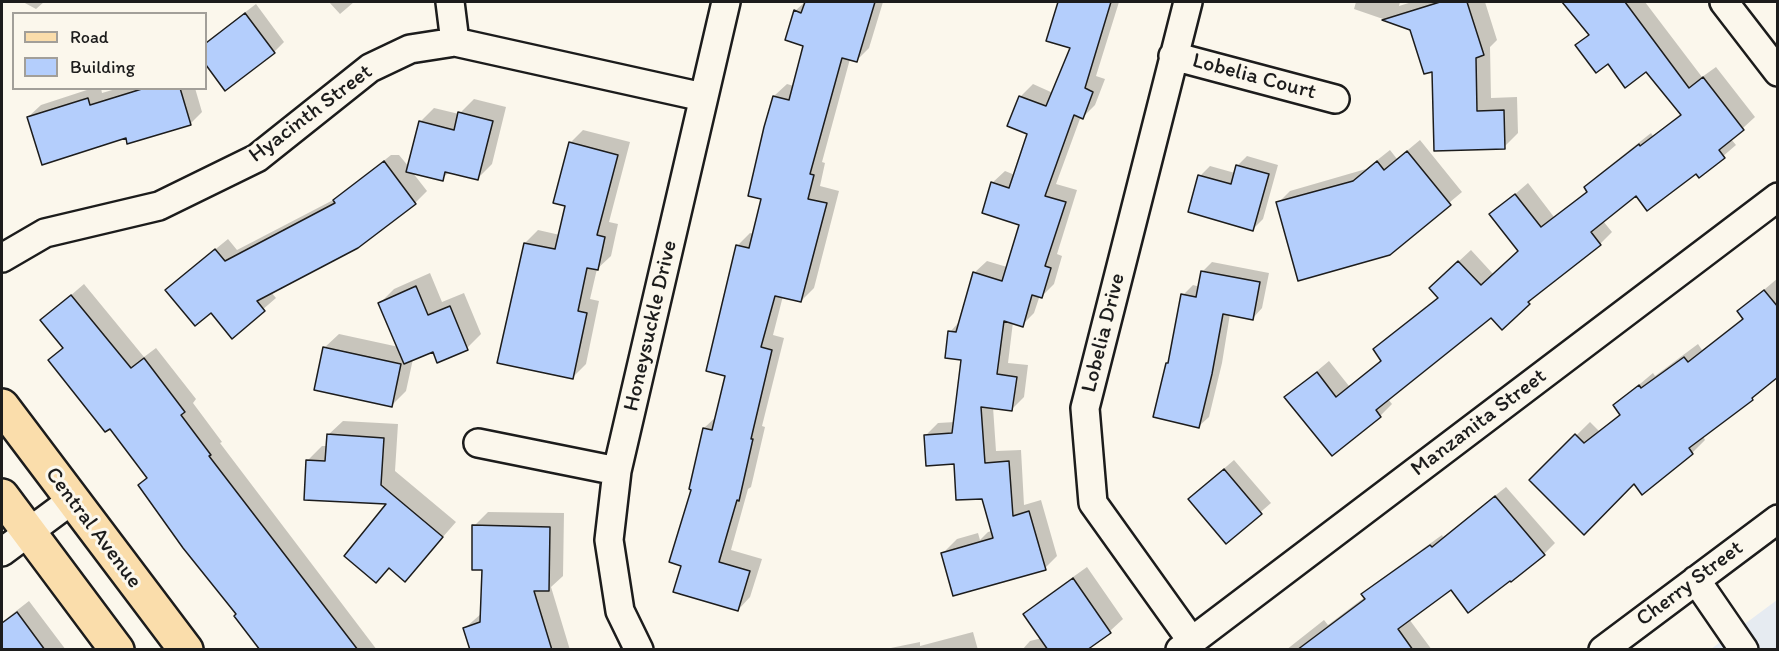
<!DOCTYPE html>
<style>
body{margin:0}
#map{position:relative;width:1779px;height:651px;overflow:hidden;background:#fbf7ec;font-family:Itim,sans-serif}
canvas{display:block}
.frame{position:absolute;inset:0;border:3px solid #1c1c1c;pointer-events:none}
.legend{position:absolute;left:12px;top:12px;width:195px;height:78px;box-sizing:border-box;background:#fbf7ec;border:2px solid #a29f99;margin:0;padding:8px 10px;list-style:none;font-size:18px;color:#1c1c1c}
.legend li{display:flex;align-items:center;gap:12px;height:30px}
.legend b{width:30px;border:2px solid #a29f99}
</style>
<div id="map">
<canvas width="1779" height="651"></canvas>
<div class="frame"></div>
<ul class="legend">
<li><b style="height:8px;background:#faddab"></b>Road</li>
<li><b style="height:16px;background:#b4cefc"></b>Building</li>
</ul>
</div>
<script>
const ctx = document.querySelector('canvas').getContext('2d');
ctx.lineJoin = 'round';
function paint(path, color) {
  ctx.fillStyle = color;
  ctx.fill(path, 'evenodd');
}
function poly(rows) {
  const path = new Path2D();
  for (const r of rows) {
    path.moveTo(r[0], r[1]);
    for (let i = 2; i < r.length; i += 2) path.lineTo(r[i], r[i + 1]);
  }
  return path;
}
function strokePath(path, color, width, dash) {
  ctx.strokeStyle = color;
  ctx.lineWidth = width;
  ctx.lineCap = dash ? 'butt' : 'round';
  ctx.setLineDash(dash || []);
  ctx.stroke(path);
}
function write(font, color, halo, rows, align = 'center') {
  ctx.font = font + ' Itim,sans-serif';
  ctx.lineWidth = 6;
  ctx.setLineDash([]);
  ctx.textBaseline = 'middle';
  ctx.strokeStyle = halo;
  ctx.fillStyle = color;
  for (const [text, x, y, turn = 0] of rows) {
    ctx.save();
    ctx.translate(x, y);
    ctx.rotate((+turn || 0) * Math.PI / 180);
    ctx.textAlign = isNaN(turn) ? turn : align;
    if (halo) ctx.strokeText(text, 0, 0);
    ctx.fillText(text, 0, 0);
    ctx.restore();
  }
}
const built = poly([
 [1777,600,1777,649,1711,649]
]);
const shadow = poly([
 [23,2,44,2,36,9],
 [329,2,354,2,340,14],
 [805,2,883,2,869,48,856,61,850,59,822,162,825,163,820,186,839,191,814,288,801,301,783,296,773,335,784,338,762,426,765,427,751,487,748,489,731,550,762,559,750,597,738,610,683,565,693,489,704,428,717,416,727,375,737,246,750,233,754,234,762,198,774,96,787,84,794,86,805,45,795,11],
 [1060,2,1119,2,1096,76,1105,79,1095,105,1083,117,1081,116,1056,184,1077,190,1057,254,1062,256,1054,284,1042,296,1040,295,1034,313,1022,325,1013,322,1008,363,1028,365,1024,397,1012,409,993,407,996,451,1021,450,1024,505,1041,500,1057,556,1045,568,943,553,957,539,978,533,980,540,988,532,992,531,983,497,955,462,926,435,938,423,955,422,962,359,950,332,960,321,974,273,987,261,1007,267,1021,224,992,183,1005,171,1015,175,1029,133,1020,97,1033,84,1053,93,1072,47,1048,40],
 [1356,2,1400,2,1399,6,1412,2,1485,2,1497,40,1490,47,1491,98,1517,97,1518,133,1504,147,1433,70,1412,29,1354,9],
 [1564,2,1645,2,1702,77,1716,67,1755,117,1731,139,1736,145,1700,176,1696,172,1637,194,1603,221,1612,232,1600,244,1541,291,1502,328,1491,316,1388,399,1392,404,1380,416,1286,397,1329,361,1349,386,1382,359,1375,349,1386,338,1439,296,1443,276,1471,250,1494,275,1519,251,1491,215,1528,183,1554,217,1588,190,1586,187,1598,175,1651,133,1653,136,1682,113,1646,69,1608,62,1577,45,1589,34],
 [256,4,284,42,274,52,225,89,206,63,206,42],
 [93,88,101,88,102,93,119,88,195,88,202,112,190,124,127,137,28,117,41,105],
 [474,99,506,107,492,164,478,178,450,171,442,179,413,173,427,191,415,203,357,247,271,292,276,298,232,336,212,311,179,279,228,239,237,250,337,198,391,155,399,155,409,167,420,122,434,108,459,114],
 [583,130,630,142,609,222,618,224,611,256,597,269,590,299,599,301,586,364,573,377,525,243,538,230,560,235,567,205,570,143],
 [1420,140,1462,192,1389,253,1278,203,1290,191,1366,169,1390,150,1397,159],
 [1247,156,1278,165,1263,219,1253,229,1200,176,1210,166,1235,173,1237,166],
 [1212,262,1269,273,1262,308,1253,318,1230,314,1222,363,1209,417,1199,426,1168,363,1170,361,1183,295,1193,285,1200,287,1202,272],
 [430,273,442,302,464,293,481,334,467,348,438,361,433,350,413,359,406,391,392,405,324,348,339,334,399,347,380,303,394,289],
 [1778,278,1778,376,1752,399,1703,436,1705,440,1692,453,1634,482,1531,480,1590,422,1599,431,1621,413,1615,405,1653,373,1655,376,1698,344,1702,350,1744,317,1739,311],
 [84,284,144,357,156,348,196,399,193,403,222,442,220,443,377,650,262,650,140,485,148,477,110,427,50,360,64,347,42,320],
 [343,421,398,424,395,471,456,522,405,580,390,503,308,460,322,446,328,446,328,435],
 [1234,460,1271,503,1226,542,1199,490],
 [1506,487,1555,543,1544,554,1451,587,1409,619,1432,650,1286,650,1324,620,1328,625,1365,597,1363,595,1374,584,1442,535,1443,537],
 [488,512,564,513,563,576,551,587,570,650,472,650,465,628,482,613,484,568,474,526],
 [1087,567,1123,619,1110,631,1085,650,1022,650,1030,641,1042,638,1025,614,1038,602],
 [29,601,66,650,2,650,2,622],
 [973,632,978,650,881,650,920,642,920,646]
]);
const building = poly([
 [805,2,875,2,857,62,842,58,810,174,814,175,808,199,827,203,801,302,775,296,761,347,772,350,751,439,753,439,739,501,737,500,719,562,750,571,738,611,673,592,681,566,669,562,691,490,689,489,703,428,712,430,725,376,706,371,736,245,749,248,761,199,748,196,764,127,773,96,789,100,803,46,785,40,794,10,801,13,805,2],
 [1058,2,1111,2,1085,88,1093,92,1083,119,1074,115,1045,196,1066,202,1045,266,1051,268,1042,298,1032,295,1023,327,1004,321,997,374,1017,377,1012,411,981,407,985,463,1009,461,1013,516,1029,511,1046,570,953,596,941,553,993,538,982,499,956,500,954,464,926,466,924,435,952,433,961,360,945,358,948,331,956,332,973,272,1002,281,1019,225,982,213,991,182,1009,188,1027,134,1007,126,1019,96,1046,106,1070,48,1046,41,1058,2],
 [1440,2,1467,2,1484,55,1476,58,1477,111,1504,110,1505,149,1434,151,1432,72,1424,74,1410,30,1382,20,1440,2],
 [1562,2,1625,2,1689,88,1703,77,1744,130,1719,150,1725,158,1699,178,1696,174,1647,211,1636,196,1591,232,1601,245,1528,302,1530,304,1502,330,1491,318,1376,410,1381,417,1332,456,1284,397,1317,372,1336,397,1381,361,1373,349,1438,298,1429,288,1458,261,1481,285,1518,251,1489,214,1515,194,1541,227,1587,192,1584,187,1639,144,1640,146,1681,115,1646,72,1625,88,1608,64,1596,73,1575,45,1589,35,1562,2],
 [245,13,275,53,225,91,206,65,206,43,245,13],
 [145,88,180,88,191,125,127,144,126,138,42,165,27,117,88,98,90,105,145,88],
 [458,112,493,121,478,180,445,172,443,181,406,172,419,121,454,130,458,112],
 [569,142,618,155,597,235,605,237,598,270,587,268,578,311,587,313,573,379,497,363,524,243,555,249,565,206,553,203,569,142],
 [1407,151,1451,205,1390,255,1298,281,1276,202,1353,181,1377,161,1384,170,1407,151],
 [384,161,416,204,358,248,257,301,265,311,232,339,211,313,195,326,165,290,215,249,225,261,335,203,333,200,384,161],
 [1236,165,1269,174,1253,231,1188,212,1198,175,1231,184,1236,165],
 [1201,271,1260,282,1253,320,1223,314,1212,374,1199,428,1153,417,1166,363,1168,363,1181,294,1196,297,1201,271],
 [416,286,428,315,450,306,468,350,437,363,433,352,404,364,378,303,416,286],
 [1764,290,1778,307,1778,377,1752,398,1753,400,1689,448,1693,454,1642,495,1634,484,1584,535,1529,480,1575,434,1584,443,1620,415,1613,405,1639,385,1641,388,1684,357,1688,362,1743,319,1737,311,1764,290],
 [71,295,131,368,144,358,185,412,181,415,211,455,209,456,358,650,260,650,234,616,236,614,183,548,138,485,147,478,110,429,105,432,48,360,63,348,40,320,71,295],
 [323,347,401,364,392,407,314,390,323,347],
 [327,434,384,438,381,485,443,537,405,582,389,568,376,583,344,556,386,504,304,500,306,460,325,461,327,434],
 [1224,469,1262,514,1226,544,1188,499,1224,469],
 [1495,496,1545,555,1511,582,1510,581,1468,613,1451,590,1398,629,1413,650,1297,650,1365,599,1361,594,1430,545,1432,547,1495,496],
 [472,525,550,527,549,591,534,591,552,650,470,650,463,628,480,622,482,570,472,570,472,525],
 [1073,578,1111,633,1087,650,1048,650,1023,614,1073,578],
 [17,612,45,650,2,650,2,623,17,612]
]);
const minor = poly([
 [450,2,455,42],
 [1188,2,1085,408,1093,503,1191,640],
 [1724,2,1778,72],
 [1173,56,1335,99],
 [2,258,45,233,159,206,257,158,370,68,410,49,455,42,703,97],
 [478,443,617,471],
 [2,552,72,500],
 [1696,580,1744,650],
 [639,650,620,611,609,540,617,471,726,2],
 [1180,650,1778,197],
 [1603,650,1778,519]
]);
const major = poly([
 [2,406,186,650],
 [2,496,117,650]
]);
const streetNames = [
 ["Lobelia Court",1254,77,15],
 ["Hyacinth Street",311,114,-37],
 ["Honeysuckle Drive",651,326,-77],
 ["Lobelia Drive",1104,333,-76],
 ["Manzanita Street",1479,423,-37],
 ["Central Avenue",93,528,53],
 ["Cherry Street",1690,584,-37]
];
paint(built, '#e6ebf1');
paint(shadow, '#0003');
paint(building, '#b4cefc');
strokePath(building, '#1c1c1c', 1.5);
strokePath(minor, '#1c1c1c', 32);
strokePath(major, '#1c1c1c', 38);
strokePath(minor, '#fbf7ec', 27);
strokePath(major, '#faddab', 33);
write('22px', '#1c1c1c', '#fbf7ec', streetNames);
</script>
